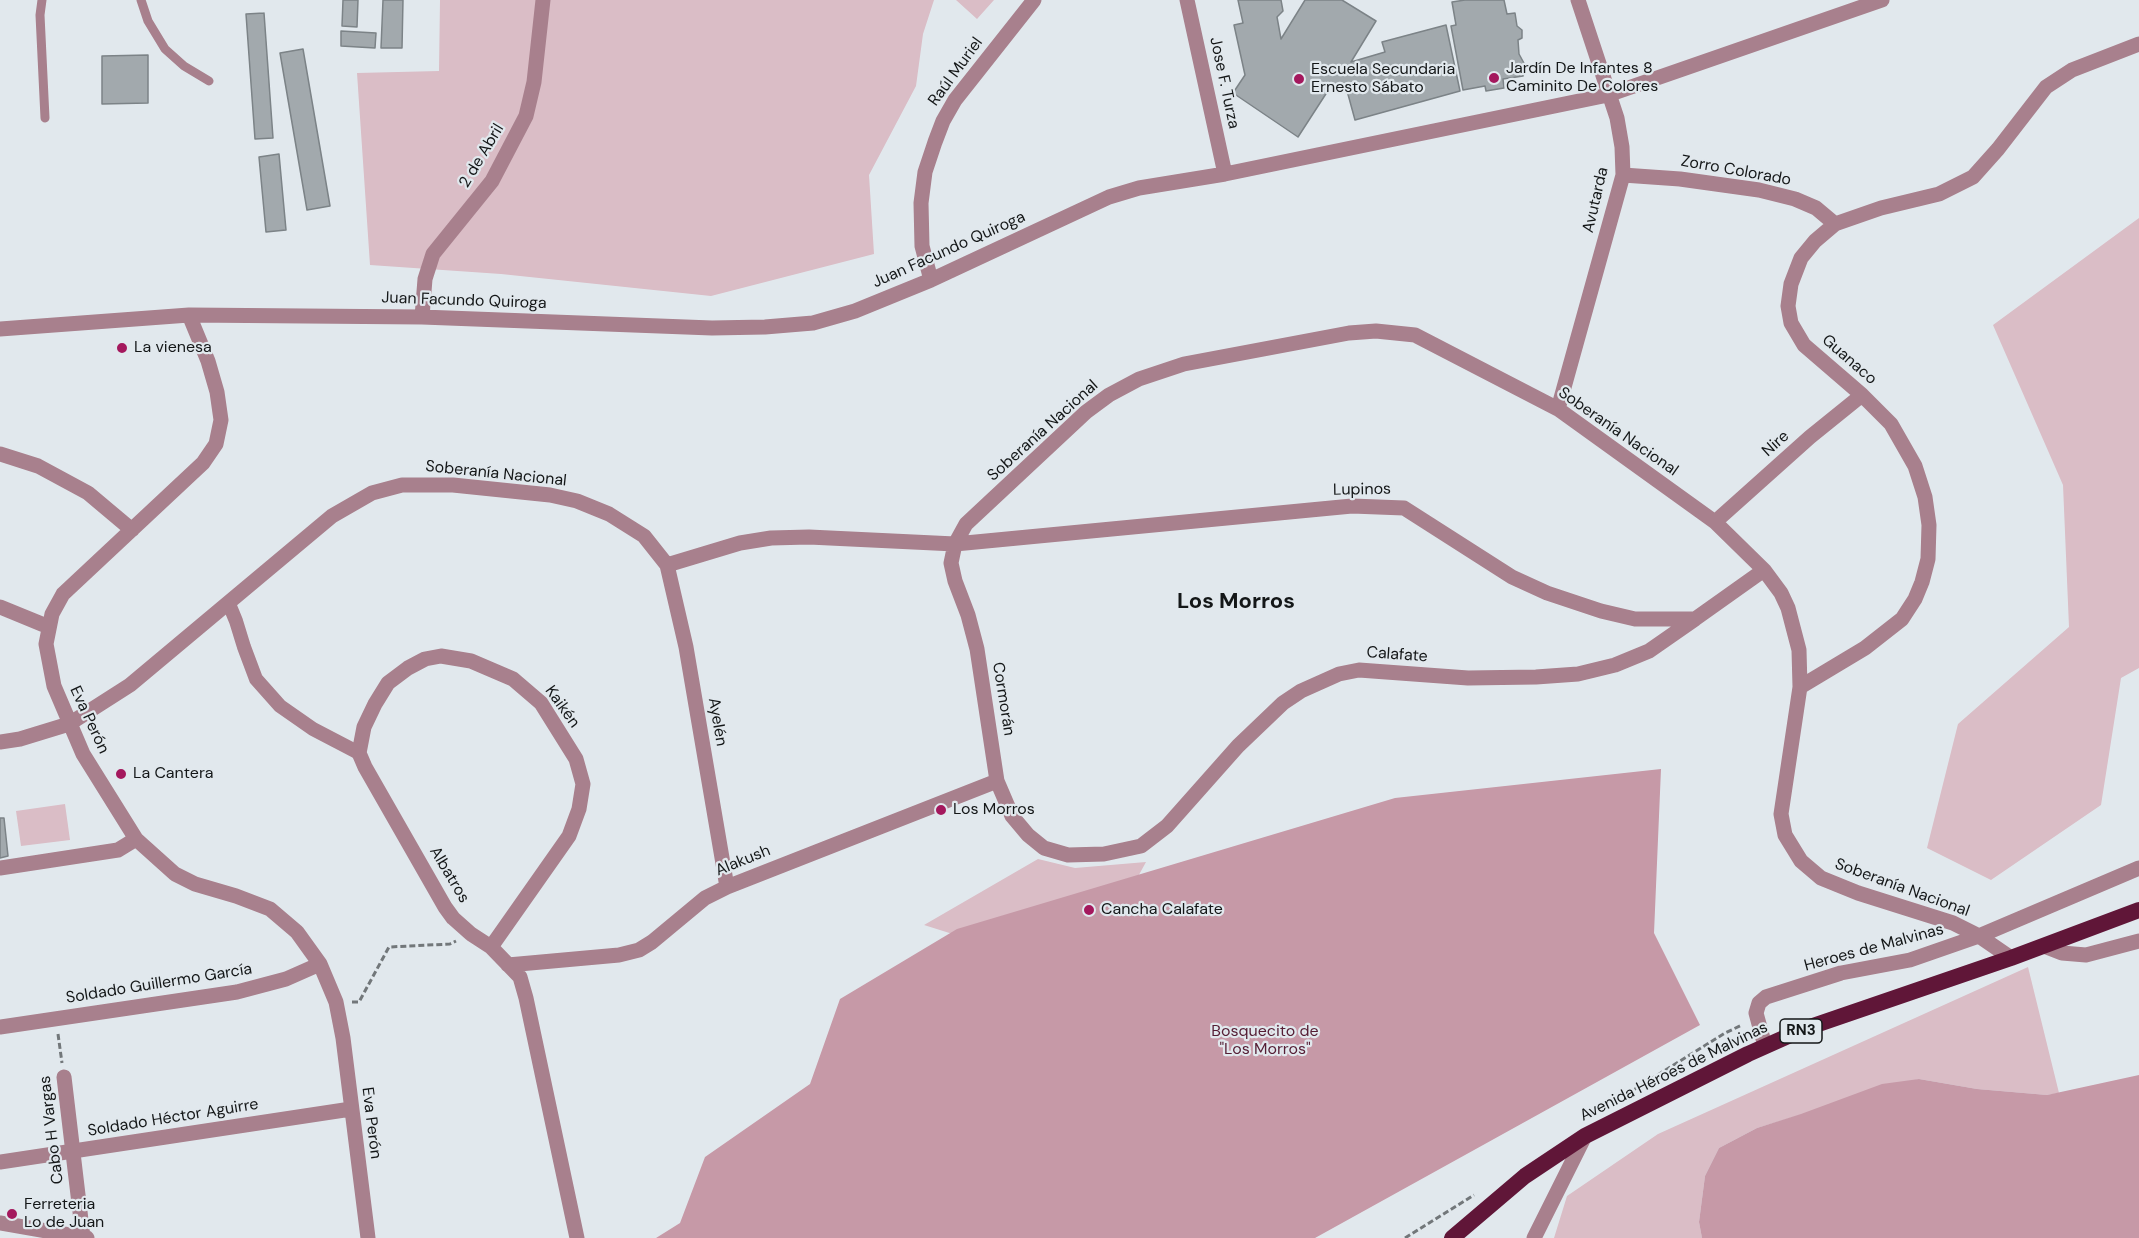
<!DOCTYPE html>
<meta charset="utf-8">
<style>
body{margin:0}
canvas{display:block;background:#e1e8ed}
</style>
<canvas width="2139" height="1238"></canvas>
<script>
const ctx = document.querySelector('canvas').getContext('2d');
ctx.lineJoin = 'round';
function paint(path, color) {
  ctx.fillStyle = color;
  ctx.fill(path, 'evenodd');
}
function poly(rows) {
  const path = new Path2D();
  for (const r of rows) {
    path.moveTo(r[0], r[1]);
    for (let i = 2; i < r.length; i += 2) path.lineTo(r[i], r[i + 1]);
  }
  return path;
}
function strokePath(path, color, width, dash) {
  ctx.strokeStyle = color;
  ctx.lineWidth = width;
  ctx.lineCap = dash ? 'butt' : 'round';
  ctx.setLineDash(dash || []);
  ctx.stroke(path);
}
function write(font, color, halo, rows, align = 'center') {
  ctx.font = font + ' "DM Sans",sans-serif';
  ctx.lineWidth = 4.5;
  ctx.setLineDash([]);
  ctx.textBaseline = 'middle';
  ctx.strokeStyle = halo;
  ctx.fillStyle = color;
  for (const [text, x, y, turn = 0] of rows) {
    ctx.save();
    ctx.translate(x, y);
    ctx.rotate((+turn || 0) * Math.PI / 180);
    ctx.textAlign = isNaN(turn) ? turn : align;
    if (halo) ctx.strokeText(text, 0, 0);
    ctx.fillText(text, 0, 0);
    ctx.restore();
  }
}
const green = poly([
 [440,0,934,0,923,34,916,86,869,175,874,254,711,296,501,274,370,265,357,73,439,71],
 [956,0,994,0,977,19],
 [2139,218,2139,668,2121,678,2101,805,1991,880,1927,848,1958,724,2069,627,2063,485,1993,325],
 [65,804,70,840,21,846,16,811],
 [1038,859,1075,868,1146,862,1129,893,978,942,924,925],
 [2028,967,2059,1093,2047,1095,1977,1089,1919,1079,1757,1128,1719,1148,1705,1176,1699,1222,1702,1238,1554,1238,1567,1196,1658,1134]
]);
const forest = poly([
 [1661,769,1654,933,1700,1025,1315,1238,656,1238,680,1223,705,1157,810,1084,840,999,957,929,1395,798],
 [2139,1075,2139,1238,1702,1238,1699,1222,1705,1176,1719,1148,1757,1128,1801,1114,1882,1084,1919,1079,1977,1089,2047,1095]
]);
const building = poly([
 [343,0,358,0,357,27,342,26,343,0],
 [383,0,403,0,402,48,381,48,383,0],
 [1238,0,1281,0,1283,11,1277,17,1281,39,1305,0,1342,0,1376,21,1351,62,1385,52,1382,42,1446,25,1460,91,1355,120,1346,87,1331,86,1298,137,1233,93,1245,75,1234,25,1243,23,1238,0],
 [1465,0,1504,0,1507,14,1515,13,1517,26,1522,30,1522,38,1518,40,1519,54,1525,65,1523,76,1503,79,1504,88,1486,91,1485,86,1463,90,1451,26,1456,25,1452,2,1465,0],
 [264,13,273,138,255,139,246,14,264,13],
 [341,31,376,33,375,48,341,46,341,31],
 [303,49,330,206,307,210,280,53,303,49],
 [148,55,148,103,102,104,102,56,148,55],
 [279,154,286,230,266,232,259,157,279,154],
 [0,818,4,818,8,856,0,858,0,818]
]);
const path = poly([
 [352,1002,359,1002,389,947,450,944,456,941],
 [58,1034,62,1063],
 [1627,1094,1725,1033,1742,1025],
 [1405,1238,1474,1195]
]);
const service = poly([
 [42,0,40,15,45,118],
 [141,0,148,21,165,49,184,66,209,81]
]);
const pedestrian = poly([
 [229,604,236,621,244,647,256,679,280,706,313,729,359,753]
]);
const minor = poly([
 [1187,0,1225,174],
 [1623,175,1680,179,1759,190,1795,199,1816,208,1835,224],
 [931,280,922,246,921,203,925,172,935,142,943,121,955,100,1034,0],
 [189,315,208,361,217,392,221,420,216,444,203,463,63,594,52,614,46,644,54,686,83,754,136,839,175,874,195,884,236,896,270,909,297,932,320,964,336,1002,343,1038,368,1238],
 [422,317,425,279,433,254,492,181,526,116,534,82,543,0],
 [0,329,189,315,422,317,712,328,765,327,813,323,855,311,931,280,1109,197,1139,188,1225,174,1608,95,1882,0],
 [1558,409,1623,175,1622,147,1617,118,1578,0],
 [0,454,38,466,88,493,132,530],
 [1715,522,1810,437,1862,395],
 [667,565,686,647,727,887],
 [0,607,49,627],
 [1695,619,1649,651,1615,665,1578,674,1536,677,1468,678,1359,670,1339,674,1301,691,1283,703,1238,746,1167,826,1141,846,1104,854,1068,855,1044,848,1028,835,1012,816,997,781,977,649,968,615,955,581,951,563,955,544,966,524,1086,412,1109,395,1139,379,1184,364,1349,333,1376,331,1415,335,1558,409,1715,522,1764,570,1781,593,1788,608,1799,650,1800,687,1781,814,1785,835,1801,861,1821,878,1858,893,1953,923,1979,936,2011,958],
 [1800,687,1865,648,1902,619,1915,599,1922,582,1928,559,1929,525,1925,497,1915,466,1891,424,1862,395,1804,345,1791,323,1788,306,1791,284,1801,258,1815,241,1835,224,1881,208,1939,194,1973,177,1998,149,2046,87,2072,70,2139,44],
 [0,742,20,739,69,724,130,685,332,516,372,493,402,485,453,485,550,495,577,501,609,514,644,536,667,565,740,543,771,538,809,537,955,544,1352,506,1404,508,1512,577,1547,593,1601,611,1635,619,1695,619,1764,570],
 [0,868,118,850,136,839],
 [2044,946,2062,953,2086,955,2139,941],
 [491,947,569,836,579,809,583,784,576,759,541,703,513,679,471,661,441,656,425,659,408,668,388,683,375,704,364,727,359,753,365,767,445,907,453,918,471,934,491,947,520,977,526,998,577,1238],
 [508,965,619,955,639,950,652,942,705,898,727,887,997,781],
 [0,1027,237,992,286,979,320,964],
 [1765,1046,1756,1013,1759,1003,1766,997,1841,973,1910,960,1979,936,2139,868],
 [64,1077,83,1237],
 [0,1162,351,1109],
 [0,1223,87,1238],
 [1534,1238,1585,1136]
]);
const trunk = poly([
 [1452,1238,1525,1176,1585,1136,1748,1054,1804,1029,2011,958,2139,910]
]);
const markers = [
 [1494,78,6,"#a4185d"],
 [1299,79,6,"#a4185d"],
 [122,348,6,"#a4185d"],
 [121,774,6,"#a4185d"],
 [941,810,6,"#a4185d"],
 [1089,910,6,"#a4185d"],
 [12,1214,6,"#a4185d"]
];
const shields = [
 [1801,1031,42]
];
const shieldNames = [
 ["RN3",1801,1031]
];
const poiNames = [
 ["Jardín De Infantes 8",1506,69],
 ["Caminito De Colores",1506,87],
 ["Escuela Secundaria",1311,70],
 ["Ernesto Sábato",1311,88],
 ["La vienesa",134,348],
 ["La Cantera",133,774],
 ["Los Morros",953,810],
 ["Cancha Calafate",1101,910],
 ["Ferreteria",24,1205],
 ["Lo de Juan",24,1223]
];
const streetNames = [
 ["Raúl Muriel",956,72,-54],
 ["Jose F. Turza",1224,83,78],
 ["2 de Abril",482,156,-59],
 ["Zorro Colorado",1736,171,10],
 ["Avutarda",1596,200,-77],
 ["Juan Facundo Quiroga",949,250,-24],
 ["Juan Facundo Quiroga",464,301,2],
 ["Guanaco",1849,360,41],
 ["Soberanía Nacional",1043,431,-42],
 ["Soberanía Nacional",1618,432,35],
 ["Nire",1776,444,-42],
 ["Soberanía Nacional",496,474,6],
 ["Lupinos",1362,490,-1],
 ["Calafate",1397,655,4],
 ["Cormorán",1003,699,81],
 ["Kaikén",562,707,54],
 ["Eva Perón",89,720,65],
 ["Ayelén",717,722,80],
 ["Alakush",743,861,-22],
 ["Albatros",449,875,59],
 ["Soberanía Nacional",1902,888,20],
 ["Heroes de Malvinas",1874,948,-15],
 ["Soldado Guillermo García",159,984,-9],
 ["Avenida Héroes de Malvinas",1674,1072,-26],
 ["Soldado Héctor Aguirre",173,1118,-9],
 ["Eva Perón",371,1123,83],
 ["Cabo H Vargas",52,1130,-97]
];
const parkNames = [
 ["Bosquecito de",1265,1032],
 ["\"Los Morros\"",1265,1050]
];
const districtNames = [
 ["Los Morros",1236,602]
];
paint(green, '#dabdc6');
paint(forest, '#c699a7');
paint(building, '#a2a9ad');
strokePath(building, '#7c8387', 1.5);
strokePath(path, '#72777a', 3, [6, 3]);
strokePath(service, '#a8808d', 9);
strokePath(pedestrian, '#a8808d', 14);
strokePath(minor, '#a8808d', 15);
strokePath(trunk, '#601638', 16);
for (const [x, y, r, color] of markers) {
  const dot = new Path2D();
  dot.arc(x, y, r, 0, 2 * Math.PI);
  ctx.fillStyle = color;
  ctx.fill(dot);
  strokePath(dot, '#e1e8ed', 2);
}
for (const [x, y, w] of shields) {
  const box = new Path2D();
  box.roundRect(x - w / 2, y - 12, w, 24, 4.5);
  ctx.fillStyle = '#e1e8ed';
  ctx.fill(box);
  strokePath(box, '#141718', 1.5);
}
write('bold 15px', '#141718', null, shieldNames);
write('16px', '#141718', '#e1e8ed', poiNames, 'left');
write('16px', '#141718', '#e1e8ed', streetNames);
write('16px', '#551d34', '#e1e8ed', parkNames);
write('bold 22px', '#141718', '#e1e8ed', districtNames);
</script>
